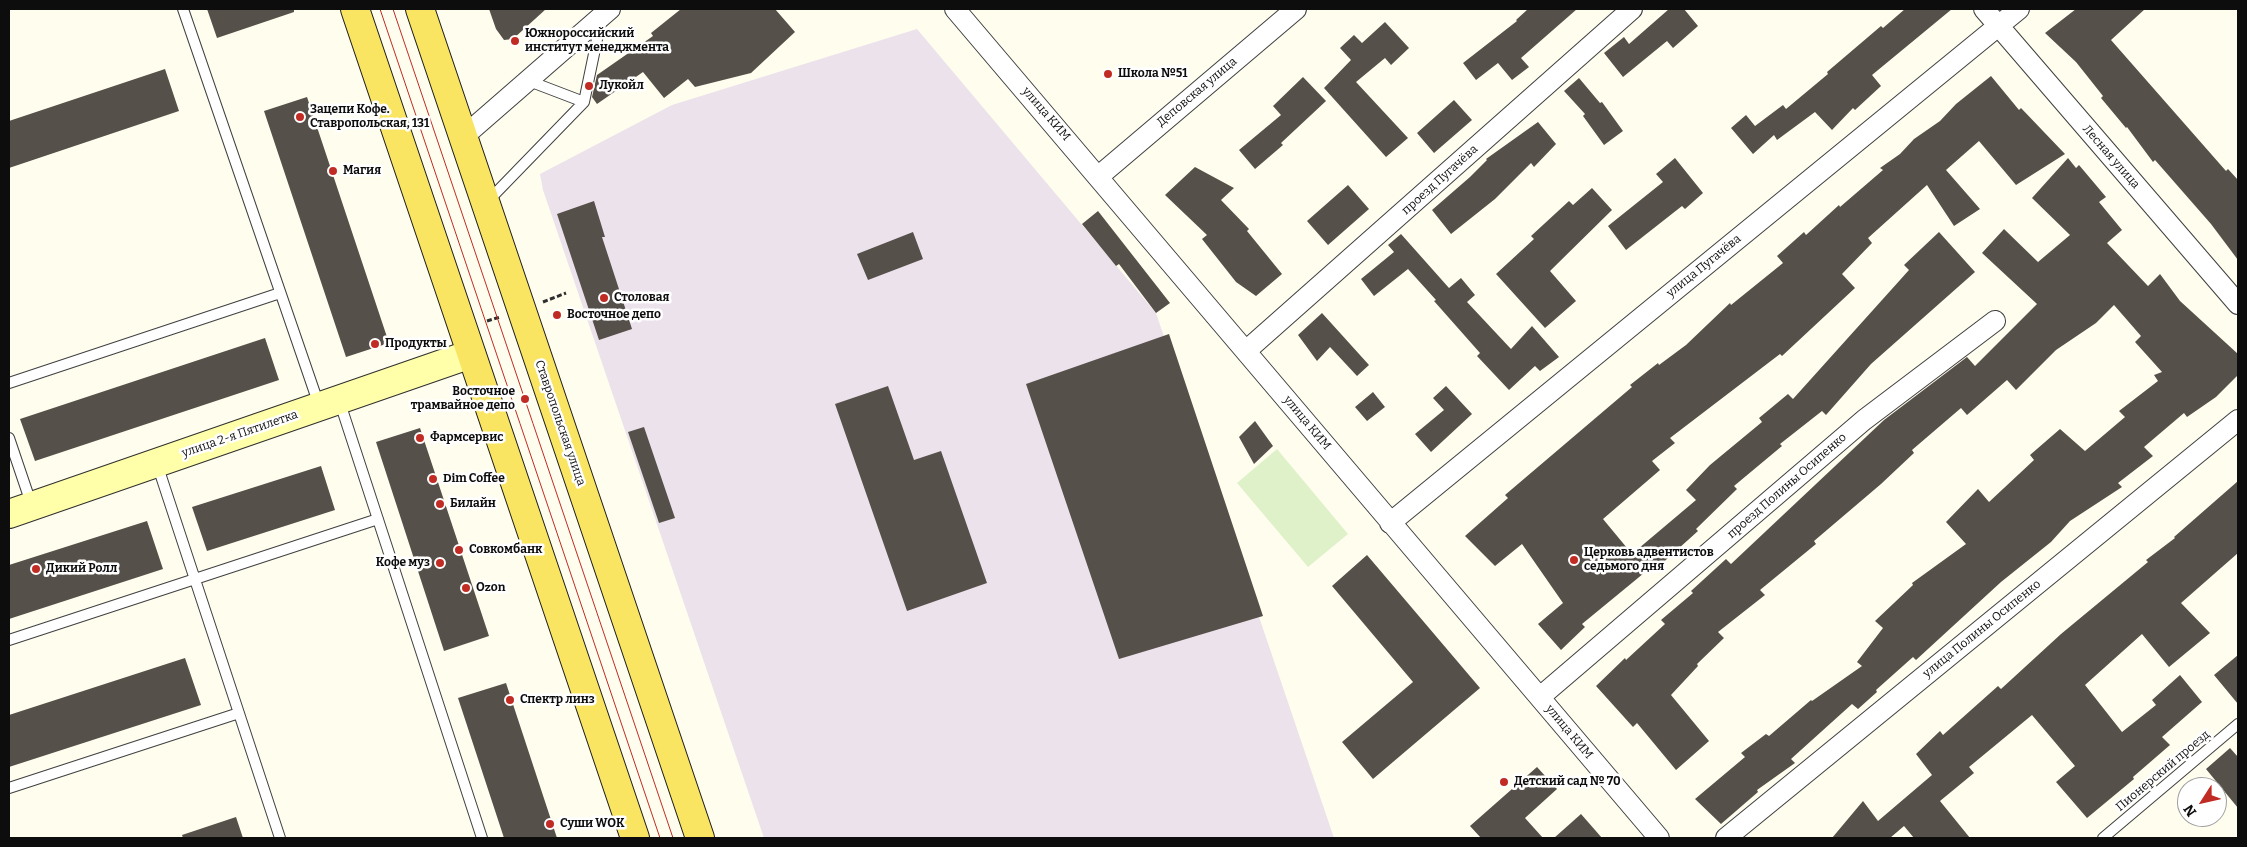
<!DOCTYPE html>
<meta charset="utf-8">
<style>
body{margin:0}
#map{position:relative;width:2247px;height:847px;overflow:hidden;background:#fffdee;font-family:Bitter,serif}
canvas{display:block}
.frame{position:absolute;inset:0;border:10px solid #0d0d0d;pointer-events:none}
.north{position:absolute;left:2177px;top:777px;width:50px;height:50px;box-sizing:border-box;background:#fff;border:1px solid #9e9e9e;border-radius:50%;rotate:235deg;font-size:14px;font-weight:700;line-height:20px;text-align:center;color:#0d0d0d}
.north::after{content:'';display:block;margin:auto;width:18px;height:22px;background:#c02b23;clip-path:polygon(50% 0,100% 100%,50% 72%,0 100%)}
</style>
<div id="map">
<canvas width="2247" height="847"></canvas>
<div class="frame"></div>
<div class="north">N</div>
</div>
<script>
const ctx = document.querySelector('canvas').getContext('2d');
ctx.lineJoin = 'round';
function paint(path, color) {
  ctx.fillStyle = color;
  ctx.fill(path, 'evenodd');
}
function poly(rows) {
  const path = new Path2D();
  for (const r of rows) {
    path.moveTo(r[0], r[1]);
    for (let i = 2; i < r.length; i += 2) path.lineTo(r[i], r[i + 1]);
  }
  return path;
}
function strokePath(path, color, width, dash) {
  ctx.strokeStyle = color;
  ctx.lineWidth = width;
  ctx.lineCap = dash ? 'butt' : 'round';
  ctx.setLineDash(dash || []);
  ctx.stroke(path);
}
function write(font, color, halo, rows, align = 'center') {
  ctx.font = font + ' Bitter,serif';
  ctx.lineWidth = 5;
  ctx.setLineDash([]);
  ctx.textBaseline = 'middle';
  ctx.strokeStyle = halo;
  ctx.fillStyle = color;
  for (const [text, x, y, turn = 0] of rows) {
    ctx.save();
    ctx.translate(x, y);
    ctx.rotate((+turn || 0) * Math.PI / 180);
    ctx.textAlign = isNaN(turn) ? turn : align;
    if (halo) ctx.strokeText(text, 0, 0);
    ctx.fillText(text, 0, 0);
    ctx.restore();
  }
}
const industrial = poly([
 [917,29,1156,313,1334,838,764,838,543,190,540,174,672,105]
]);
const pitch = poly([
 [1277,449,1348,534,1308,567,1237,483]
]);
const building = poly([
 [207,9,294,9,294,12,217,38],
 [489,9,546,9,513,39,504,40,496,29],
 [681,9,775,9,795,32,751,73,695,87,688,79,664,98,643,72,597,104,592,97,597,75,653,36,651,33],
 [1528,9,1577,9,1521,58,1529,67,1512,80,1498,63,1476,80,1463,63,1517,21,1516,20],
 [1669,9,1684,9,1698,26,1673,48,1667,41,1623,77,1604,53,1624,37,1629,44],
 [1905,9,1952,9,1872,75,1881,86,1855,110,1853,108,1832,130,1815,112,1777,140,1774,135,1753,154,1731,128,1746,115,1755,126,1783,105,1786,109,1828,74,1827,72,1881,26,1883,28],
 [2076,9,2145,9,2111,40,2226,171,2228,169,2238,180,2238,260,2211,224,2155,160,2153,162,2127,127,2126,128,2101,98,2103,96,2076,62,2045,33],
 [1385,22,1409,48,1391,65,1385,58,1356,82,1408,138,1386,157,1324,88,1351,60,1340,48,1354,35,1362,43],
 [165,69,179,111,9,168,9,121],
 [1991,76,2019,110,2021,108,2065,154,2016,185,1979,141,1946,170,1980,209,1954,226,1927,185,1868,238,1872,243,1842,274,1855,288,1782,356,1780,354,1670,438,1675,443,1652,461,1660,470,1603,519,1632,554,1696,500,1686,490,1710,465,1762,422,1759,418,1788,394,1793,399,1909,270,1904,265,1939,232,1975,272,1871,364,1826,415,1822,411,1780,444,1782,446,1734,486,1737,489,1696,529,1698,531,1658,567,1655,564,1582,624,1585,627,1561,650,1538,624,1563,603,1522,544,1495,566,1465,536,1508,498,1505,495,1632,387,1630,385,1658,363,1659,365,1686,345,1730,303,1731,305,1783,263,1777,256,1804,232,1806,235,1839,205,1840,207,1883,170,1880,168,1900,154,1914,139,1940,121,1956,104],
 [1303,77,1326,101,1281,143,1283,145,1255,169,1239,150,1281,115,1273,106],
 [1579,78,1600,103,1602,102,1623,131,1604,145,1583,116,1585,114,1564,91],
 [307,97,389,343,346,357,264,111],
 [1454,100,1472,120,1434,153,1417,133],
 [1538,122,1556,144,1534,167,1531,163,1495,199,1451,234,1432,210,1470,177,1487,160,1486,159],
 [1675,158,1703,193,1685,209,1682,206,1626,250,1608,226,1663,182,1656,174],
 [2068,158,2076,168,2079,165,2106,197,2099,202,2122,230,2107,243,2148,286,2160,274,2180,301,2238,354,2238,375,2216,397,2187,417,2184,413,2144,447,2153,456,2118,483,2122,487,2070,521,2051,542,2001,582,1916,660,1913,657,1876,690,1877,692,1858,709,1852,704,1791,759,1795,763,1757,790,1758,792,1721,824,1695,799,1745,757,1741,753,1766,734,1769,736,1811,700,1812,701,1862,666,1857,662,1883,628,1875,621,1913,585,1912,583,1966,544,1946,522,1978,489,1989,502,2034,460,2030,455,2060,429,2085,451,2125,417,2119,411,2158,381,2154,375,2162,372,2135,342,2141,336,2114,305,2096,323,2056,350,2016,390,2007,380,1967,415,1961,408,1912,450,1914,453,1881,484,1814,541,1816,544,1760,590,1765,595,1718,632,1724,638,1697,664,1698,666,1671,695,1709,741,1676,770,1637,723,1633,727,1596,686,1625,658,1626,660,1665,624,1661,620,1693,593,1691,591,1726,559,1731,564,1884,420,1967,357,1975,366,2037,304,1982,253,2004,229,2038,262,2070,235,2032,198],
 [1195,167,1234,188,1221,200,1249,229,1247,231,1282,274,1256,296,1236,282,1202,239,1207,235,1165,195],
 [1348,185,1369,209,1328,245,1307,221],
 [1592,188,1612,210,1550,271,1576,301,1545,328,1496,274,1534,239,1531,236,1569,201,1573,205],
 [594,201,605,237,602,237,632,329,599,340,557,214],
 [1098,211,1170,303,1156,313,1119,264,1116,266,1082,224],
 [913,232,923,259,868,280,857,254],
 [1401,234,1449,288,1461,278,1475,295,1467,302,1511,349,1532,326,1559,357,1540,371,1535,366,1509,390,1477,356,1480,353,1434,301,1436,300,1408,269,1374,296,1361,279,1394,252,1388,245],
 [1322,313,1369,365,1357,376,1330,347,1317,361,1298,335],
 [1169,334,1263,616,1119,659,1026,384],
 [265,338,279,380,35,461,20,419],
 [888,386,914,460,941,451,987,583,907,611,835,404],
 [1446,386,1472,414,1431,452,1415,434,1444,410,1433,398],
 [1373,392,1385,407,1367,421,1355,407],
 [1255,421,1273,446,1254,464,1239,437],
 [644,427,675,518,659,523,628,432],
 [420,428,489,636,444,651,376,442],
 [321,466,335,510,207,551,192,507],
 [2238,481,2238,553,2181,603,2210,633,2169,667,2142,634,2085,685,2122,732,2156,705,2152,700,2180,675,2202,702,2162,737,2170,745,2133,777,2134,779,2087,818,2056,782,2075,766,2032,715,1969,767,1974,773,1940,801,1970,838,1914,838,1904,826,1890,838,1832,838,1863,801,1878,821,1932,775,1916,754,1940,731,1943,735,1998,686,2001,689,2061,634,2148,562,2146,560,2175,538,2174,537],
 [147,521,163,569,9,619,9,565],
 [1367,555,1480,688,1373,779,1342,742,1413,682,1332,586],
 [2238,655,2238,704,2214,675],
 [185,658,201,705,9,767,9,715],
 [506,683,557,838,504,838,458,698],
 [2230,748,2238,757,2238,808,2206,769],
 [1537,767,1557,789,1525,818,1543,838,1481,838,1470,826],
 [1581,814,1602,838,1554,838],
 [236,817,243,838,183,838,182,835]
]);
const path = poly([
 [543,302,566,293],
 [487,321,500,317]
]);
const lane = poly([
 [183,9,319,405],
 [529,81,584,102],
 [487,202,584,102,601,20],
 [9,383,280,293],
 [339,400,482,838],
 [9,438,32,506],
 [157,464,280,838],
 [9,640,378,519],
 [9,788,239,713],
 [2103,838,2238,724]
]);
const street = poly([
 [955,9,1659,838],
 [1984,9,2238,304],
 [463,137,610,9],
 [1099,176,1296,9],
 [1247,350,1632,9],
 [1390,523,2019,9],
 [1540,697,1864,420,1995,321],
 [1726,838,2238,420]
]);
const secondary = poly([
 [9,514,471,354]
]);
const primary = poly([
 [355,9,635,838],
 [420,9,700,838]
]);
const tram = poly([
 [380,9,660,838],
 [393,9,673,838]
]);
const markers = [
 [515,41,5,"#c02b23"],
 [1108,74,5,"#c02b23"],
 [589,86,5,"#c02b23"],
 [300,117,5,"#c02b23"],
 [333,171,5,"#c02b23"],
 [604,298,5,"#c02b23"],
 [557,315,5,"#c02b23"],
 [375,344,5,"#c02b23"],
 [525,399,5,"#c02b23"],
 [420,438,5,"#c02b23"],
 [433,479,5,"#c02b23"],
 [440,504,5,"#c02b23"],
 [459,550,5,"#c02b23"],
 [1574,560,5,"#c02b23"],
 [440,563,5,"#c02b23"],
 [36,569,5,"#c02b23"],
 [466,588,5,"#c02b23"],
 [510,700,5,"#c02b23"],
 [1504,782,5,"#c02b23"],
 [550,824,5,"#c02b23"]
];
const poiNames = [
 ["Южнороссийский",525,34],
 ["институт менеджмента",525,48],
 ["Школа №51",1118,74],
 ["Лукойл",599,86],
 ["Зацепи Кофе.",310,110],
 ["Ставропольская, 131",310,124],
 ["Магия",343,171],
 ["Столовая",614,298],
 ["Восточное депо",567,315],
 ["Продукты",385,344],
 ["Восточное",515,392,"right"],
 ["трамвайное депо",515,406,"right"],
 ["Фармсервис",430,438],
 ["Dim Coffee",443,479],
 ["Билайн",450,504],
 ["Совкомбанк",469,550],
 ["Церковь адвентистов",1584,553],
 ["седьмого дня",1584,567],
 ["Кофе муз",430,563,"right"],
 ["Дикий Ролл",46,569],
 ["Ozon",476,588],
 ["Спектр линз",520,700],
 ["Детский сад № 70",1514,782],
 ["Суши WOK",560,824]
];
const streetNames = [
 ["Деповская улица",1197,92,-40],
 ["улица КИМ",1046,114,49],
 ["Лесная улица",2111,157,49],
 ["проезд Пугачёва",1440,180,-42],
 ["улица Пугачёва",1704,266,-39],
 ["Ставропольская улица",560,423,71],
 ["улица КИМ",1307,423,50],
 ["улица 2-я Пятилетка",240,434,-19],
 ["проезд Полины Осипенко",1787,486,-41],
 ["улица Полины Осипенко",1982,629,-39],
 ["улица КИМ",1569,732,50],
 ["Пионерский проезд",2163,771,-40]
];
paint(industrial, '#ece2ec');
paint(pitch, '#dff1c9');
paint(building, '#56504a');
strokePath(lane, '#404040', 12);
strokePath(street, '#404040', 22);
strokePath(secondary, '#2f2f2f', 30);
strokePath(primary, '#1e1e1e', 30);
strokePath(path, '#2f2f2f', 3, [5, 2.5]);
strokePath(lane, '#fff', 10);
strokePath(street, '#fff', 20);
strokePath(secondary, '#fffea9', 28);
strokePath(primary, '#fae562', 28);
strokePath(tram, '#c02b23', 1);
for (const [x, y, r, color] of markers) {
  const dot = new Path2D();
  dot.arc(x, y, r, 0, 2 * Math.PI);
  ctx.fillStyle = color;
  ctx.fill(dot);
  strokePath(dot, '#fff', 2);
}
write('bold 12px', '#0d0d0d', '#fff', poiNames, 'left');
write('12px', '#0d0d0d', '#fff', streetNames);
</script>
